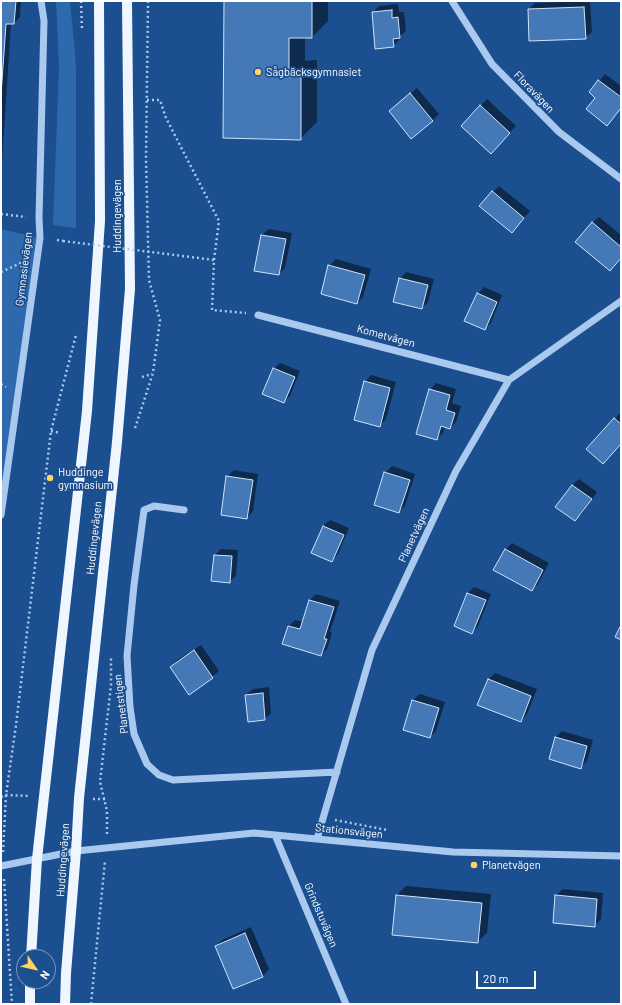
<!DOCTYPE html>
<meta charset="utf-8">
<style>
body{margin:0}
#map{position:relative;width:622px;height:1005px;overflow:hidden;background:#1b4f8f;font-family:Barlow,sans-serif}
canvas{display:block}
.frame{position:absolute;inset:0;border:2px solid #fff;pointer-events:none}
.north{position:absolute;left:16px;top:949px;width:40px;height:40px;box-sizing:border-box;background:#1b4f8f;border:1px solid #7695bc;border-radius:50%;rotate:124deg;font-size:11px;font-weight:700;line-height:16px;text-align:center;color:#fff}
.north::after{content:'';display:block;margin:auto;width:14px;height:18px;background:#ffd166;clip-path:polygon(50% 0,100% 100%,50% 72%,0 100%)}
.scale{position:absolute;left:476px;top:971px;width:60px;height:18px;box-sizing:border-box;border:2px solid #fff;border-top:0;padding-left:5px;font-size:12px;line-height:14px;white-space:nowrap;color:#fff;-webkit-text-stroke:3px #1b4f8f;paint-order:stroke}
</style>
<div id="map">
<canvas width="622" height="1005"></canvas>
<div class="frame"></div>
<div class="north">N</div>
<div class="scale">20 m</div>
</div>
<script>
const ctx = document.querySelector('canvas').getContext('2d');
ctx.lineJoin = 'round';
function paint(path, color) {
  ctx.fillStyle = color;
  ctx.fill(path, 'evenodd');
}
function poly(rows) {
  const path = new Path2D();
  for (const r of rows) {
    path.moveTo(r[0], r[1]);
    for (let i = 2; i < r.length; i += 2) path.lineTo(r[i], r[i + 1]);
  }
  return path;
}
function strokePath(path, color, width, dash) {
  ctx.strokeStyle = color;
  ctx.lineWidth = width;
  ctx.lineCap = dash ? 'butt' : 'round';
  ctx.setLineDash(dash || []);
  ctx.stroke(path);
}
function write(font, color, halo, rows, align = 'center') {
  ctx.font = font + ' Barlow,sans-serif';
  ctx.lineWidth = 3.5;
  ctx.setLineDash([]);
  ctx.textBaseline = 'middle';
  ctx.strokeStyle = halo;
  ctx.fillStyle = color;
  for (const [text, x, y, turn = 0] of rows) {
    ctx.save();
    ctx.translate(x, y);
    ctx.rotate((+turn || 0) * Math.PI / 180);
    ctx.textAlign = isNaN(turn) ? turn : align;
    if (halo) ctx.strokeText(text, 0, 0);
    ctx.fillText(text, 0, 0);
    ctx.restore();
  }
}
const green = poly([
 [56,1,70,1,76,65,76,228,53,225,59,67],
 [1,229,40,238,1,515]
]);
const shadow = poly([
 [1,1,21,1,20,17,14,23,11,23,1,176],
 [225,1,328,1,328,21,312,37,305,37,305,61,317,60,317,122,300,139],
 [590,1,592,32,585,38,529,9,535,3],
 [398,4,399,12,404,12,406,31,399,37,399,40,393,46,373,12,379,6],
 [605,74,621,86,621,108,597,97,590,92],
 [417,88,439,114,432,121,397,105],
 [487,99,516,126,490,152,462,125],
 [499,186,530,211,512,232,493,192],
 [599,217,621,235,621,258,610,270,592,223],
 [269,229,292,233,285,268,279,274,256,270,262,235],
 [336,259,371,269,363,297,357,303,329,266],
 [406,272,434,279,428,302,422,308,400,279],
 [484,287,502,295,491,323,484,329,478,294],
 [280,363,300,371,290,396,283,402,274,369],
 [371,375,396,382,386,419,379,426,365,382],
 [436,383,456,389,452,403,461,406,456,422,450,428,445,426,443,433,437,439,430,390],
 [621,412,621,444,615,419],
 [392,466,415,474,405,506,399,512,385,473],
 [234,470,258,474,253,511,247,518,227,477],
 [579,479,597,492,582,514,575,520,557,507,572,485],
 [330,520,349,528,338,554,332,561,323,526],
 [512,543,549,563,538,584,531,590,495,570,506,549],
 [221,549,238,550,236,576,229,582,212,580,215,555],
 [474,587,491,594,478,626,472,633,455,626,468,593],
 [316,594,340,601,330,632,332,633,327,649,321,655,283,643,289,626,295,620,303,622,310,600],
 [201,645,219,671,212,677,171,667,177,660],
 [495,673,537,689,527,714,521,721,479,704,489,679],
 [269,687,271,713,265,719,246,695,253,689],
 [420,694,445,702,436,731,430,737,413,700],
 [562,731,593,740,587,761,580,768,550,758,556,737],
 [406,886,491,894,487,933,477,942,397,895],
 [563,889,603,893,601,919,594,926,556,895],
 [251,927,269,969,263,976,234,988,216,946,222,940]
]);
const building = poly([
 [1,1,16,1,14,24,6,24,1,95,1,1],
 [224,1,312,1,312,38,289,38,289,77,301,76,301,140,223,138,224,1],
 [584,7,586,39,529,41,528,9,584,7],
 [392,10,392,18,398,17,400,38,393,39,394,47,375,49,372,12,392,10],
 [598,80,621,97,621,108,607,126,586,109,595,98,589,92,598,80],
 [410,93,433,121,411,139,389,111,410,93],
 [480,105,510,133,491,154,461,126,480,105],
 [492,191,524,218,512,233,479,206,492,191],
 [592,222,621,247,621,258,610,271,575,242,592,222],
 [261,235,286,239,279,275,254,271,261,235],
 [328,265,365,275,357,304,321,294,328,265],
 [399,278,428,285,422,309,393,302,399,278],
 [477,293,497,302,485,330,464,321,477,293],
 [273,368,295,377,284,403,262,394,273,368],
 [364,381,390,388,380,427,354,420,364,381],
 [429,389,450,395,446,410,455,413,450,429,441,426,437,440,416,434,429,389],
 [614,418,621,424,621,444,603,464,586,449,614,418],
 [384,472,410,480,399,513,374,505,384,472],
 [226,476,253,480,247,519,221,515,226,476],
 [572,485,592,499,575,521,555,507,572,485],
 [323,526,344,535,332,562,311,553,323,526],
 [505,549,543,570,532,591,493,570,505,549],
 [214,555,232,556,230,583,211,581,214,555],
 [467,593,486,600,472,634,454,626,467,593],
 [309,600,334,607,324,639,327,639,321,656,282,644,288,626,300,629,309,600],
 [621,625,621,640,615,637,621,625],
 [194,650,213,678,189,695,170,667,194,650],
 [488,679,531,696,521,722,477,705,488,679],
 [263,693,265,720,248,722,245,695,263,693],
 [412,700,439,708,430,738,403,730,412,700],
 [555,737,587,746,581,769,549,759,555,737],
 [396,895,482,903,478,943,392,935,396,895],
 [555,895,597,899,595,927,553,923,555,895],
 [245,933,263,977,233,989,215,946,245,933]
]);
const path = poly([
 [81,1,82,30],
 [147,100,160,100,166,118,219,221,214,260,212,310,246,313],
 [1,214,26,217],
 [57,240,63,241],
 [1,272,23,262],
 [142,377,152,374],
 [1,384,6,387],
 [135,428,153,373,160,320,149,280,146,159,148,1],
 [51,431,60,433],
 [1,797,6,795,30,796],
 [93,799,105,799],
 [335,820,387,830],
 [107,834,107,811,100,782,111,685,111,657],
 [3,852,6,795,16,725,51,431,76,335],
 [4,879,12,1004],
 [91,1004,105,861]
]);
const minor = poly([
 [452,1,492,64,559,132,621,179],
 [258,315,509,380],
 [184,510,154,506,144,510,134,585,127,656,130,707,134,734,147,764,159,775,173,780,337,772],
 [1,515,40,238,39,218,44,21,41,1],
 [275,835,346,1004],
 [317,839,372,650,456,471,509,380,621,301],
 [1,866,76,851,254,833,453,852,621,856]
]);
const major = poly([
 [31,957,37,859,87,411,100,221,99,1],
 [30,981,30,1004],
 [65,1004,66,973,76,851,79,798,117,442,130,289,127,1]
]);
const pathBridge = poly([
 [63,241,214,260]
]);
const markers = [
 [258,72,4,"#ffd166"],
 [50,478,4,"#ffd166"],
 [474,865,4,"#ffd166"]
];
const poiNames = [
 ["Sågbäcksgymnasiet",266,72],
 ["Huddinge",58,472],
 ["gymnasium",58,485],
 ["Planetvägen",482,865]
];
const streetNames = [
 ["Floravägen",534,92,46],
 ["Huddingevägen",117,216,-90],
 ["Gymnasievägen",24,269,-83],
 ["Kometvägen",386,336,15],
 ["Planetvägen",414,535,-65],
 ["Huddingevägen",94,538,-84],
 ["Planetstigen",121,704,-97],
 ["Stationsvägen",349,831,6],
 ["Huddingevägen",63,860,-86],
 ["Grindstuvägen",321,915,67]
];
paint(green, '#2e69ad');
paint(shadow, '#0007');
paint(building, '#4478b7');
strokePath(building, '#cfe3fa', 1);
strokePath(path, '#a9c9ee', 2.5, [2, 3]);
strokePath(minor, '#a9c9ee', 7);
strokePath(major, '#f0f6ff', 10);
strokePath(pathBridge, '#a9c9ee', 2.5, [2, 3]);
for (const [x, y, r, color] of markers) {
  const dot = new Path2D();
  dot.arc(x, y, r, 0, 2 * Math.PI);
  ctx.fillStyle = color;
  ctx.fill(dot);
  strokePath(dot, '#1b4f8f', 1.5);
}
write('11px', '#fff', '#1b4f8f', poiNames, 'left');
write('11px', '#fff', '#1b4f8f', streetNames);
</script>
